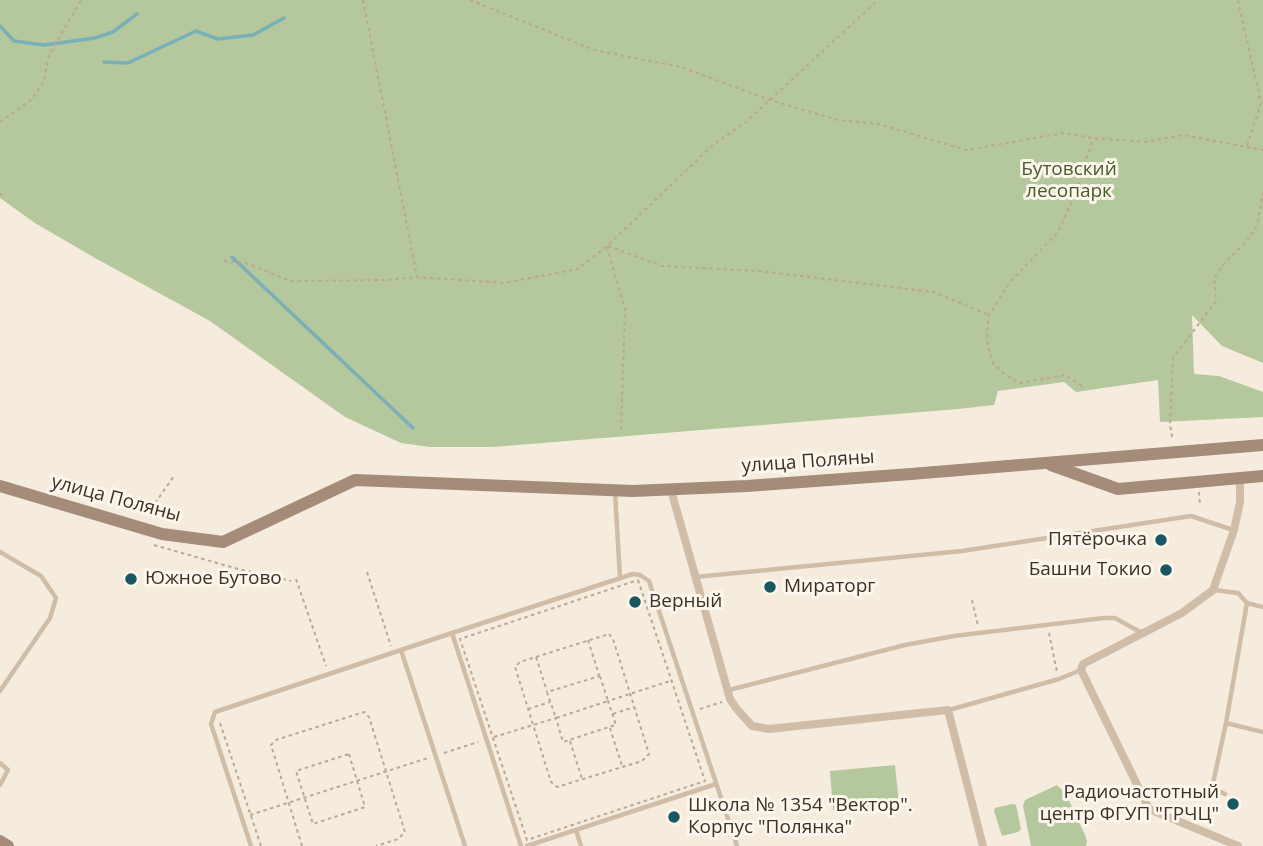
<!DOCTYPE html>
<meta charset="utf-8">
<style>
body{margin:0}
canvas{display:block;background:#f5ecde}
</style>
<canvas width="1263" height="846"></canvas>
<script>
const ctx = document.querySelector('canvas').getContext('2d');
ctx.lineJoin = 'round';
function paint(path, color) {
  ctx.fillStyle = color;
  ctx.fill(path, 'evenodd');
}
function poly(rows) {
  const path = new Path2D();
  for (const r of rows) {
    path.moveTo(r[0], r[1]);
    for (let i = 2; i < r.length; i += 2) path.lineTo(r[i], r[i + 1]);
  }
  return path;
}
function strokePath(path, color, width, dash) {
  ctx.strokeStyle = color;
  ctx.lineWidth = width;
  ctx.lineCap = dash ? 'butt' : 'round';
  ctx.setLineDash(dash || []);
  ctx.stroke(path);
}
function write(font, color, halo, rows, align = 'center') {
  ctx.font = font + ' "Open Sans",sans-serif';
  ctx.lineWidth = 6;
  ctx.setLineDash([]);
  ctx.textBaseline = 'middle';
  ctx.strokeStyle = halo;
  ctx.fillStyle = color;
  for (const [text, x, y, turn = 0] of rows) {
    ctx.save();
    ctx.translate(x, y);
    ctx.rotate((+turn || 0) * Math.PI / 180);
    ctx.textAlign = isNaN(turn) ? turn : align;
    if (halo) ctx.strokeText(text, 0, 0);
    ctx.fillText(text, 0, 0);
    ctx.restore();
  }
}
const green = poly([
 [0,0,1263,0,1263,363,1222,346,1192,315,1194,374,1219,376,1263,392,1263,417,1160,422,1158,380,1076,392,1064,382,998,391,994,405,958,409,493,447,430,447,401,443,345,417,210,321,95,258,35,223,0,198],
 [895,765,899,804,833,810,830,771],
 [1057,785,1066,794,1085,835,1087,841,1086,846,1031,846,1023,806,1025,800],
 [1012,804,1016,805,1021,829,1018,832,1002,836,994,811,995,808]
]);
const stream = poly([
 [0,26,14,41,44,45,95,38,113,32,137,14],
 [104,62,128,63,196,31,218,39,253,35,284,18],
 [232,257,413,428]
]);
const path = poly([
 [363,0,417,277],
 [470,0,594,50,681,67,770,100,838,120,879,124,966,150,1064,133,1093,138,1146,142,1183,135,1263,150],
 [1238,0,1261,103,1247,146],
 [0,122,32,99,44,81,49,55,81,0],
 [0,193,4,198],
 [608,246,662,266,759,271,934,292,989,315],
 [607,247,625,309,621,429],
 [224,261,246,263,290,281,387,280,417,277,504,283,578,269,607,246,713,145,746,122,878,0],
 [1082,386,1065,375,1020,383,1004,374,993,363,988,347,987,331,989,315,1010,282,1058,232,1076,192,1093,139],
 [1172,437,1170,424,1173,358,1216,301,1214,278,1227,260,1247,241,1257,225,1263,192],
 [1199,492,1200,505],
 [151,509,174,476],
 [154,545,238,569,291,581],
 [367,572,391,646],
 [296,579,326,666],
 [638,580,705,781,527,840,460,639,638,580],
 [972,600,978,626],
 [1049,633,1057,672],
 [609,634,613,639,649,754,642,761,557,787,551,782,515,667,520,662,609,634],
 [588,640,599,675],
 [536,657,547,691],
 [600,676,608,701,556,718,547,692,600,676],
 [528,709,550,702],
 [700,709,722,702],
 [613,714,634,707],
 [220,723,261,846],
 [610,728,622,766],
 [494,737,556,718,563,742,609,727,616,725,608,701,670,681],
 [570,741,582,779],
 [444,753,478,742],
 [349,754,365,807,313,824,296,771,349,754],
 [250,815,428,758],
 [302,846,271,745,276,740,364,712,369,717,405,832,398,839,376,846]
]);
const lane = poly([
 [615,492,620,578],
 [0,552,41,576,56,598,50,618,0,691],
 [695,577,962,551,1191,516,1233,530],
 [1214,590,1238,593,1247,603,1226,723],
 [1247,603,1263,607],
 [401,650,452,633],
 [729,690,905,645,954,636,1104,618,1115,618,1142,633],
 [949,710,1059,679,1081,670],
 [0,763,8,770,0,785],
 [1225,794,1212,788,1226,723,1263,732],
 [576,830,581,846],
 [251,846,211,724,215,712,401,650,465,846],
 [521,846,452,633,633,574,640,575,649,581,737,846],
 [527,846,716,784]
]);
const street = poly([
 [671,490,730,699,736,708,752,726,769,729,948,710,983,846],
 [1238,846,1149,809,1081,670,1083,664,1182,613,1213,590,1234,530,1240,502,1240,478]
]);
const secondary = poly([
 [1051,465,1118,489,1263,476],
 [0,486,162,534,223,542,355,480,633,491,747,486,911,474,1263,445],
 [0,841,8,846]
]);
const markers = [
 [1161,540,7,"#195863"],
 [1166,570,7,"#195863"],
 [131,579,7,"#195863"],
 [770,587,7,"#195863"],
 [635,602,7,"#195863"],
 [1233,804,7,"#195863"],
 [674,817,7,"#195863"]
];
const parkNames = [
 ["Бутовский",1069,170],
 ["лесопарк",1069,192]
];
const streetNames = [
 ["улица Поляны",808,462,-4],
 ["улица Поляны",116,499,15]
];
const poiNames = [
 ["Пятёрочка",1147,540,"right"],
 ["Башни Токио",1152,570,"right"],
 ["Южное Бутово",145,579],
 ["Мираторг",784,587],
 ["Верный",649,602],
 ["Радиочастотный",1219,793,"right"],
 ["центр ФГУП \"ГРЧЦ\"",1219,815,"right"],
 ["Школа № 1354 \"Вектор\".",688,806],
 ["Корпус \"Полянка\"",688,828]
];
paint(green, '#b5c79c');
strokePath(stream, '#79afb6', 3.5);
strokePath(path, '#bca792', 2, [3.5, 3.5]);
strokePath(lane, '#d0bda8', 4.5);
strokePath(street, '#d0bda8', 8);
strokePath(secondary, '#a48c79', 12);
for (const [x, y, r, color] of markers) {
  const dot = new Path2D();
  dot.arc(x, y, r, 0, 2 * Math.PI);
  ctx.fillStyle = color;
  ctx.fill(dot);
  strokePath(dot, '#fcf6ec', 2.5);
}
write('19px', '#465d2a', '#fcf6ec', parkNames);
write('19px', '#3c3029', '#fcf6ec', streetNames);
write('19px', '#3c3029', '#fcf6ec', poiNames, 'left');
</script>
